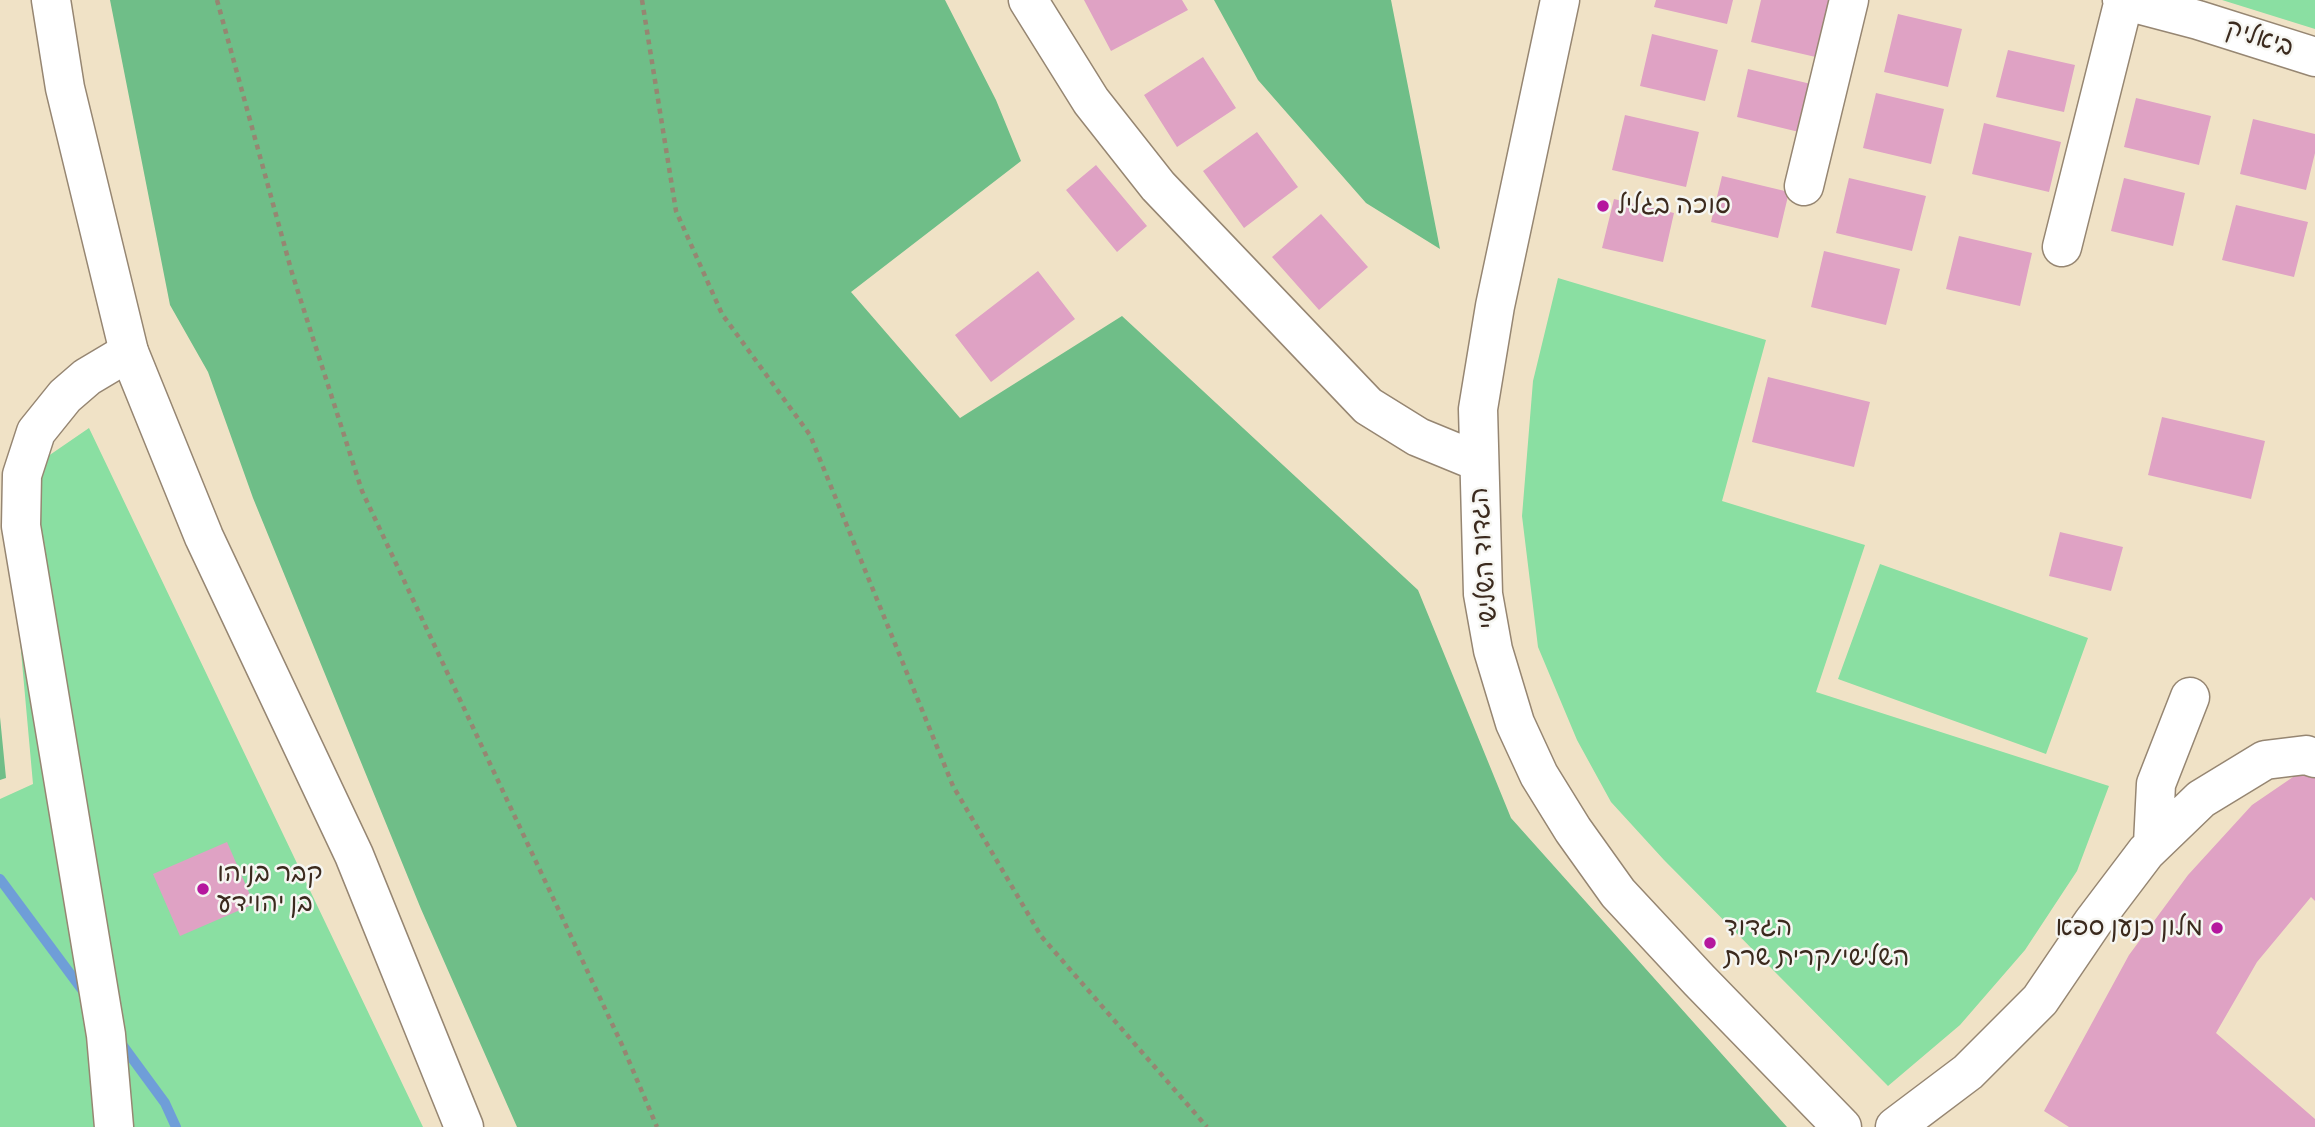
<!DOCTYPE html>
<meta charset="utf-8">
<style>
body{margin:0}
canvas{display:block;background:#f0e2c6}
</style>
<canvas width="2315" height="1127"></canvas>
<script>
const ctx = document.querySelector('canvas').getContext('2d');
ctx.lineJoin = 'round';
function paint(path, color) {
  ctx.fillStyle = color;
  ctx.fill(path, 'evenodd');
}
function poly(rows) {
  const path = new Path2D();
  for (const r of rows) {
    path.moveTo(r[0], r[1]);
    for (let i = 2; i < r.length; i += 2) path.lineTo(r[i], r[i + 1]);
  }
  return path;
}
function strokePath(path, color, width, dash) {
  ctx.strokeStyle = color;
  ctx.lineWidth = width;
  ctx.lineCap = dash ? 'butt' : 'round';
  ctx.setLineDash(dash || []);
  ctx.stroke(path);
}
function write(font, color, halo, rows, align = 'center') {
  ctx.font = font + ' Itim,"Playpen Sans Hebrew",sans-serif';
  ctx.lineWidth = 5;
  ctx.setLineDash([]);
  ctx.textBaseline = 'middle';
  ctx.strokeStyle = halo;
  ctx.fillStyle = color;
  for (const [text, x, y, turn = 0] of rows) {
    ctx.save();
    ctx.translate(x, y);
    ctx.rotate((+turn || 0) * Math.PI / 180);
    ctx.textAlign = isNaN(turn) ? turn : align;
    if (halo) ctx.strokeText(text, 0, 0);
    ctx.fillText(text, 0, 0);
    ctx.restore();
  }
}
const green = poly([
 [2222,0,2315,0,2315,29],
 [1558,278,1766,340,1722,501,1865,545,1816,692,2109,786,2077,871,2025,950,1960,1025,1888,1086,1664,860,1611,802,1577,740,1538,647,1522,516,1533,381],
 [89,428,423,1127,0,1127,0,799,33,784,6,485],
 [1880,564,2088,638,2046,754,1838,679]
]);
const forest = poly([
 [110,0,945,0,996,100,1021,161,851,292,960,418,1122,316,1418,590,1511,818,1787,1127,517,1127,421,909,253,498,208,372,170,305],
 [1214,0,1391,0,1440,249,1366,203,1258,80],
 [0,717,6,778,0,780]
]);
const stream = poly([
 [0,879,86,995],
 [118,1039,165,1103,176,1127]
]);
const building = poly([
 [1084,0,1182,0,1188,10,1111,51],
 [1656,0,1733,0,1727,24,1654,7],
 [1761,0,1829,0,1820,58,1751,42],
 [1898,14,1962,29,1948,87,1884,72],
 [1652,34,1718,50,1705,101,1640,86],
 [2008,50,2075,65,2064,112,1996,97],
 [1203,57,1236,108,1177,147,1144,95],
 [1748,69,1811,84,1799,132,1737,117],
 [1876,93,1944,109,1931,164,1863,148],
 [2136,98,2211,116,2199,165,2124,147],
 [1625,115,1699,132,1686,187,1612,170],
 [2253,119,2315,134,2315,153,2306,190,2240,174],
 [1984,123,2061,142,2049,192,1972,174],
 [1257,132,1298,187,1244,228,1203,171],
 [1096,165,1147,226,1117,252,1066,190],
 [1722,176,1789,192,1778,238,1711,222],
 [1849,178,1926,196,1912,251,1836,233],
 [2124,178,2185,193,2173,246,2111,231],
 [1614,199,1674,213,1663,262,1602,248],
 [2236,205,2308,222,2294,277,2222,260],
 [1321,214,1368,267,1319,310,1272,257],
 [1959,236,2032,253,2020,306,1946,289],
 [1824,251,1900,269,1886,325,1811,307],
 [1038,271,1075,319,991,382,955,335],
 [1768,377,1870,402,1854,467,1752,442],
 [2162,417,2265,441,2251,499,2148,475],
 [2060,532,2123,547,2111,591,2049,576],
 [2315,762,2315,901,2311,897,2257,962,2216,1033,2315,1119,2315,1127,2069,1127,2044,1111,2129,955,2188,875,2252,805],
 [227,842,254,904,180,936,153,874]
]);
const path = poly([
 [217,0,292,273,362,491,623,1047,657,1127],
 [642,0,676,211,722,314,810,435,953,786,1041,936,1207,1127]
]);
const minor = poly([
 [1028,0,1091,101,1158,186,1368,406,1418,437,1479,462],
 [1560,0,1495,306,1478,409,1483,594,1493,650,1515,723,1539,775,1573,830,1618,893,1699,980,1842,1127],
 [2122,0,2198,20,2315,57],
 [1804,186,1849,0],
 [2062,247,2124,0],
 [2153,844,2156,784,2190,697],
 [114,1127,106,1035,21,526,22,475,36,432,65,396,87,377,129,352],
 [1895,1127,1968,1072,2040,1000,2093,922,2146,852,2201,799,2265,760,2306,755,2315,758]
]);
const major = poly([
 [51,0,65,88,129,352,204,537,354,855,464,1127]
]);
const markers = [
 [1603,206,7,"#b5179e"],
 [203,889,7,"#b5179e"],
 [2217,928,7,"#b5179e"],
 [1710,943,7,"#b5179e"]
];
const streetNames = [
 ["ביאליק",2259,39,18],
 ["הגדוד השלישי",1485,558,-94]
];
const poiNames = [
 ["סוכה בגליל",1617,206],
 ["קבר בניהו",217,874],
 ["בן יהוידע",217,904],
 ["הגדוד",1724,928],
 ["השלישי/קרית שרת",1724,958],
 ["מלון כנען ספא",2203,928,"right"]
];
paint(green, '#8adfa2');
paint(forest, '#6fbe88');
strokePath(stream, '#6f9ed8', 10);
paint(building, '#dfa2c4');
strokePath(minor, '#968672', 41);
strokePath(major, '#968672', 41);
strokePath(path, '#968672', 4.5, [5, 5]);
strokePath(minor, '#fff', 38);
strokePath(major, '#fff', 38);
for (const [x, y, r, color] of markers) {
  const dot = new Path2D();
  dot.arc(x, y, r, 0, 2 * Math.PI);
  ctx.fillStyle = color;
  ctx.fill(dot);
  strokePath(dot, '#f6f6f2', 2.5);
}
write('26px', '#3b2a1e', '#f6f6f2', streetNames);
write('26px', '#3b2a1e', '#f6f6f2', poiNames, 'left');
</script>
